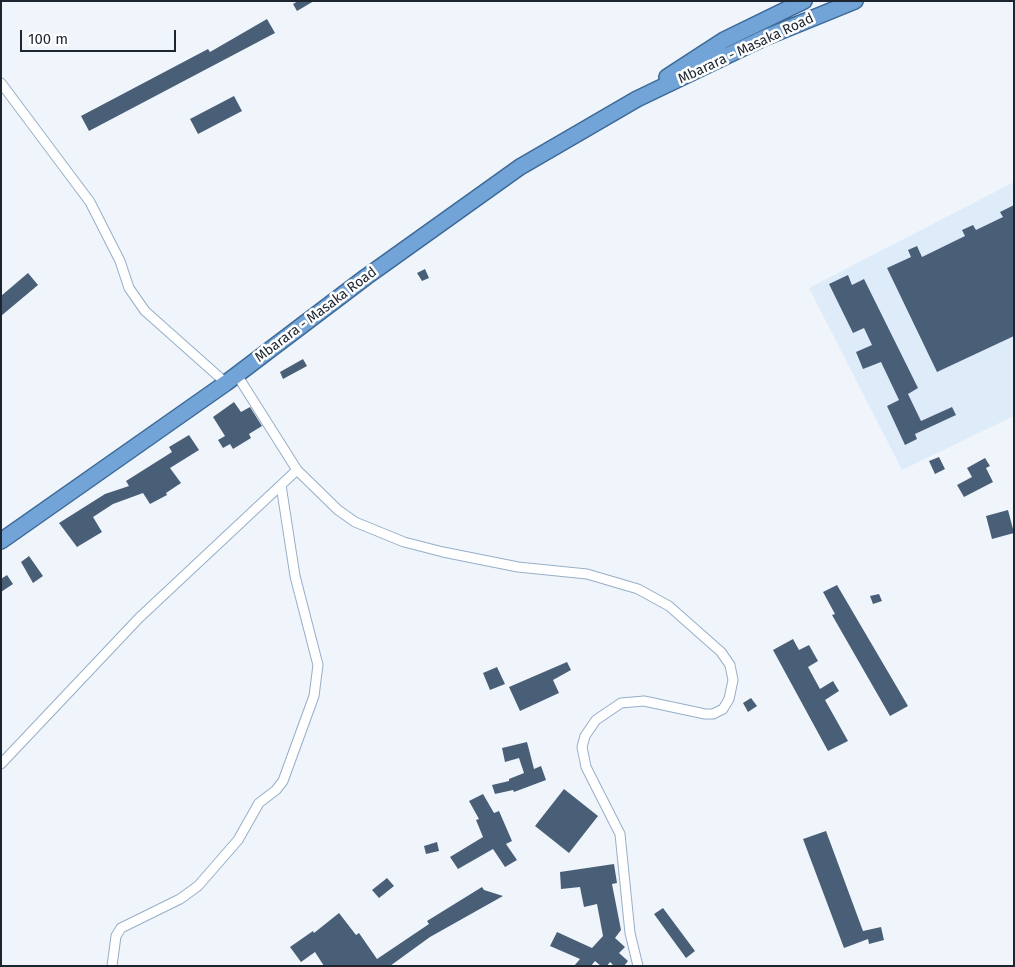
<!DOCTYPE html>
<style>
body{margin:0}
#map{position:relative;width:1015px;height:967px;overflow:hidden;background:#f0f5fb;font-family:"Fira Sans",sans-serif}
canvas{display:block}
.frame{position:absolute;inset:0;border:2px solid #1c2530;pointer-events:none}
.scale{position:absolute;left:20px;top:30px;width:156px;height:22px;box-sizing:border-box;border:2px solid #1c2530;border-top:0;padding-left:6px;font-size:15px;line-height:18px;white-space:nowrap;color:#1c2530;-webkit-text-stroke:4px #fff;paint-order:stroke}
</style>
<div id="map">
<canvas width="1015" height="967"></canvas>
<div class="frame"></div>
<div class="scale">100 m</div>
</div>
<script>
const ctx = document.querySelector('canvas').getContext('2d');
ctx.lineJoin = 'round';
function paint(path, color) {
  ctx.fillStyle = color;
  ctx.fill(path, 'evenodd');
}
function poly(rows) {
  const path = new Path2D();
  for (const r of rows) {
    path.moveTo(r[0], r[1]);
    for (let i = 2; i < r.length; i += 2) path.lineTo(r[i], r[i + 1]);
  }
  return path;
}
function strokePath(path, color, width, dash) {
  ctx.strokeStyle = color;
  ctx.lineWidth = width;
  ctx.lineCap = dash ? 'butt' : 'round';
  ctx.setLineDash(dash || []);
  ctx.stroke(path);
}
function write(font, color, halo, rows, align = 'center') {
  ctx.font = font + ' "Fira Sans",sans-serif';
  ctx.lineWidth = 5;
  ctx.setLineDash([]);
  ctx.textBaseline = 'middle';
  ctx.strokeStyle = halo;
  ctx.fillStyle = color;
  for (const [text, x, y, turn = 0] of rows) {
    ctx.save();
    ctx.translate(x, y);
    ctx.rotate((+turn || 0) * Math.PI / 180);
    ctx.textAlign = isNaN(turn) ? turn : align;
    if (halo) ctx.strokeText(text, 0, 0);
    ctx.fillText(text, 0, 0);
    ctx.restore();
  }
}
const built = poly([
 [1014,182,1014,416,902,470,809,288]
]);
const building = poly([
 [298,1,314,1,297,11,293,4],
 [267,19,275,33,89,131,81,116,208,49,210,52],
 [234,96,242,111,198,134,190,119],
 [1014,205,1014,336,937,372,887,268,911,257,908,250,917,246,922,257,965,236,962,230,973,225,976,230,1003,217,1000,212],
 [425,269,429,278,422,281,417,273],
 [28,273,38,285,1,316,1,296],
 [848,275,852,285,864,279,918,388,908,394,921,421,952,407,956,415,915,434,917,439,905,445,887,406,899,400,881,362,863,369,856,352,872,345,864,328,853,333,829,284],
 [303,359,307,366,283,379,280,372],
 [234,402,241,412,250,407,262,426,249,434,251,438,233,449,230,444,223,448,218,440,225,436,213,417],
 [189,435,199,450,170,468,181,483,166,493,167,495,150,504,143,493,113,504,93,517,102,532,77,547,59,523,105,494,129,486,126,481,172,452,169,447],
 [939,457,945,469,935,474,929,461],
 [985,458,990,466,986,468,993,482,964,497,957,485,972,477,967,468],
 [1008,510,1014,533,992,539,986,516],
 [29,556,43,576,33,583,21,562],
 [7,575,13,584,1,592,1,579],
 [837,585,908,706,890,716,832,615,835,614,823,592],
 [879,594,882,601,873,604,870,596],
 [793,639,799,650,809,645,818,661,808,667,820,689,833,681,839,691,825,700,848,741,828,751,773,650],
 [567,662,571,670,553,680,559,693,520,711,509,687],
 [497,667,505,684,490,690,483,673],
 [751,698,757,706,748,712,743,703],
 [527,742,534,769,541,766,546,780,514,792,513,790,495,794,492,785,509,781,509,779,524,773,519,758,505,762,502,748],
 [564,789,598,816,569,853,535,826],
 [483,794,494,813,499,811,512,841,506,844,517,860,505,867,493,849,458,869,450,857,483,837,476,820,479,819,469,801],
 [826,831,863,931,881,927,884,940,869,944,868,939,844,948,803,839],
 [437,842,439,851,426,854,424,846],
 [614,864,617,883,612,884,621,930,615,938,625,947,619,953,628,961,624,966,614,966,610,962,607,966,601,966,595,961,591,966,574,966,580,959,550,946,557,932,592,948,603,936,597,904,584,907,580,887,561,889,560,872],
 [387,878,394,886,379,898,372,890],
 [482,887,484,890,503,896,430,937,390,966,324,966,315,952,301,962,290,947,313,931,314,933,339,913,356,935,359,933,377,959,429,924,427,921],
 [663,908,695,951,686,958,654,914]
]);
const minor = poly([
 [1,83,90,202,120,261,129,288,145,311,226,383],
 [237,375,297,470,338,510,355,522,404,542,443,552,518,567,587,574,638,589,669,606,721,652,730,665,733,680,729,699,723,709,713,714,705,714,644,701,621,703,596,720,585,736,582,747,586,767,620,834,630,933,638,966],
 [1,764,139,618,297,470],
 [112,966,116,936,121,928,180,899,198,886,238,840,259,803,276,790,283,781,314,696,318,665,295,576,281,485]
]);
const trunk = poly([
 [667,77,724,40,804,1],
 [1,541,226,383,366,277,520,167,637,99,764,38,855,1]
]);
const streetNames = [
 ["Mbarara - Masaka Road",746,49,-25],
 ["Mbarara - Masaka Road",316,315,-37]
];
paint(built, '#deebf9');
paint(building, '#495f77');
strokePath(minor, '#96aec9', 11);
strokePath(trunk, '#3d6997', 18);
strokePath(minor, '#fff', 9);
strokePath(trunk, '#72a4d8', 15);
write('14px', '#1c2530', '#fff', streetNames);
</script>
